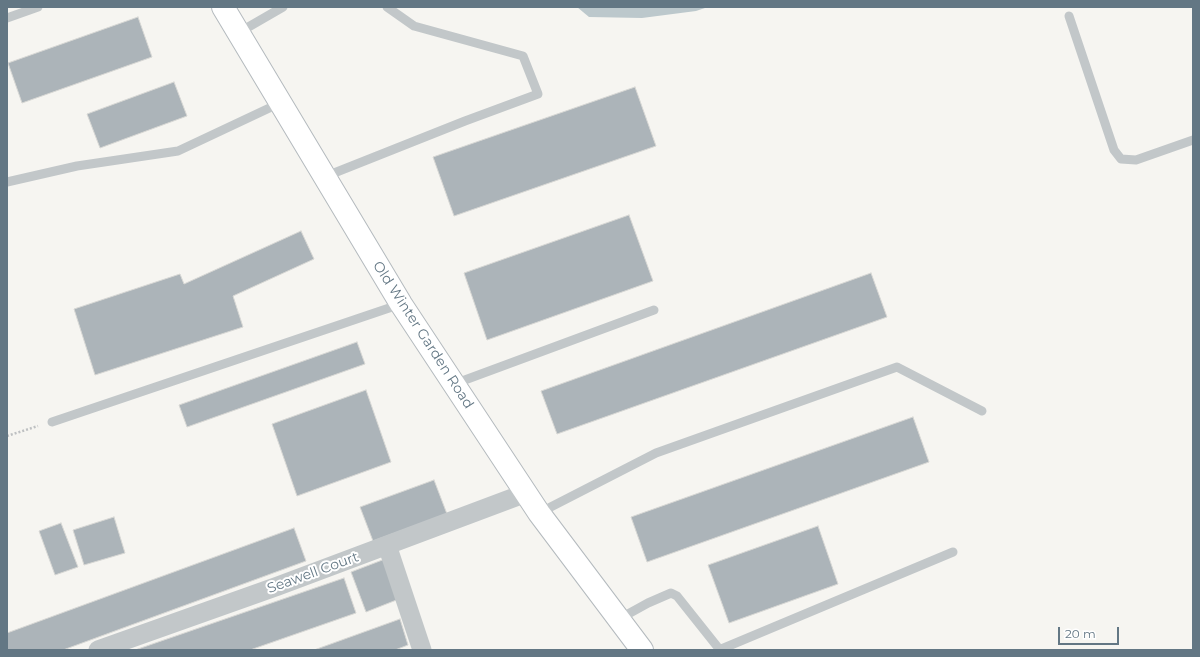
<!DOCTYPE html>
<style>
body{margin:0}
#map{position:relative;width:1200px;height:657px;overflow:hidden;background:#f6f5f1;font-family:Montserrat,sans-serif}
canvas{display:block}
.frame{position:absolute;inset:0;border:8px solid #637784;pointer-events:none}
.scale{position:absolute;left:1058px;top:627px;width:61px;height:18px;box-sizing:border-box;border:2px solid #637784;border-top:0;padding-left:5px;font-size:12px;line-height:14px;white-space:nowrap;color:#637784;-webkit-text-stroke:3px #fff;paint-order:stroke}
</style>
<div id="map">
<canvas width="1200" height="657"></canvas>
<div class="frame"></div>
<div class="scale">20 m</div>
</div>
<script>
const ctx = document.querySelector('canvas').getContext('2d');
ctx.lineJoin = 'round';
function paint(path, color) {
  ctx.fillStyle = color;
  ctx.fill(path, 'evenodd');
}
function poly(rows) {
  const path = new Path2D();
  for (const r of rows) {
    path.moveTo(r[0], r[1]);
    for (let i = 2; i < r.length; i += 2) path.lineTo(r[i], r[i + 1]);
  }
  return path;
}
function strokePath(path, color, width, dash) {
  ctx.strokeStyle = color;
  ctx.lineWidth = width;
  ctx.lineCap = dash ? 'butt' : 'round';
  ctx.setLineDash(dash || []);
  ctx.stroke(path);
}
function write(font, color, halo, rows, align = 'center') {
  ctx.font = font + ' Montserrat,sans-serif';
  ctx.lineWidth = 4;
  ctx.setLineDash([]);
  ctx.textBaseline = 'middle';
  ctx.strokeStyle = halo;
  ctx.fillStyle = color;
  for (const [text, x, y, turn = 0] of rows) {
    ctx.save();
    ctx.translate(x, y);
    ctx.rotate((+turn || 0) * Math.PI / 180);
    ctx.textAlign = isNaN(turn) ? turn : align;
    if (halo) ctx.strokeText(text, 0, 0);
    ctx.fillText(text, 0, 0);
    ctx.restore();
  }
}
const water = poly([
 [577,7,708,7,696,11,642,18,589,17]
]);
const building = poly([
 [138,17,152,57,22,103,8,63,138,17],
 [174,82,187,116,100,148,87,114,174,82],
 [635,87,656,146,454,216,433,157,635,87],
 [629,215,653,281,487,340,464,273,629,215],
 [301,231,314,259,233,296,243,327,95,375,74,309,180,274,184,284,301,231],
 [871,273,887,317,557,434,541,391,871,273],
 [357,342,365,364,187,427,179,405,357,342],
 [366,390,391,462,297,496,272,424,366,390],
 [913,417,929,462,647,562,631,517,913,417],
 [434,480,447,514,373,541,360,507,434,480],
 [114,517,125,553,84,565,73,530,114,517],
 [61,523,78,567,55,575,39,531,61,523],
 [818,526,838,584,729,623,708,565,818,526],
 [294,528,306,561,63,650,7,650,7,633,294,528],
 [385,559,399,599,366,612,351,572,385,559],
 [344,578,356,613,250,650,135,650,344,578],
 [400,619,408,645,395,650,314,650,400,619]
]);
const path = poly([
 [7,436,38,426]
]);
const lane = poly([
 [1069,16,1114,150,1121,159,1136,160,1193,140],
 [7,18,38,7],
 [238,33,283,7],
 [324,177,465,121,538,94,523,56,414,26,387,7],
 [7,182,77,166,178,151,280,103],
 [454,384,654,310],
 [52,422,401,304],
 [539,513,656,453,897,367,982,411],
 [619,619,648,603,671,593,677,596,720,650],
 [719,650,953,552]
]);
const street = poly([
 [387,545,422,650],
 [98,650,278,586,526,493]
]);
const secondary = poly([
 [223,7,401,304,539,513,642,650]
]);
const streetNames = [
 ["Old Winter Garden Road",423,335,57],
 ["Seawell Court",313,573,-20]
];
paint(water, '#bcc8cc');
paint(building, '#acb4b9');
strokePath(building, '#d7d7d4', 1);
strokePath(secondary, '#b4babe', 24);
strokePath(path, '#bec0c2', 2.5, [2, 2]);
strokePath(lane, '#c2c7c9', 9);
strokePath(street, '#c2c7c9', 19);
strokePath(secondary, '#fff', 22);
write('14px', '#637784', '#fff', streetNames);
</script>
